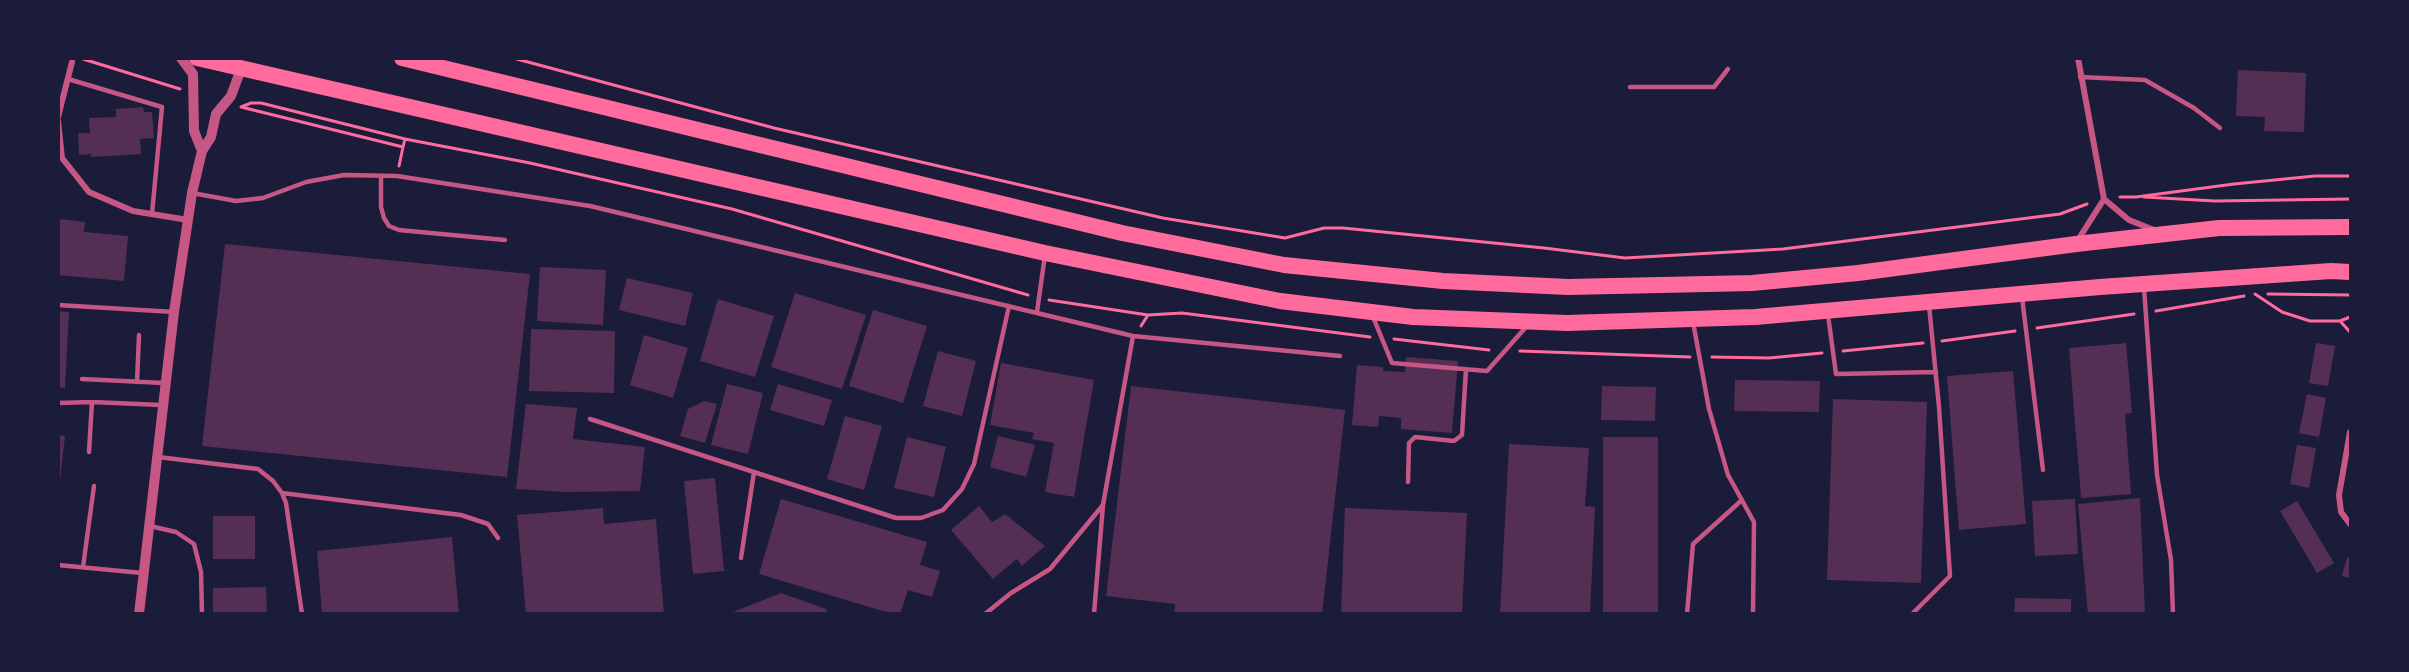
<!DOCTYPE html>
<style>
body{margin:0}
#map{position:relative;width:2409px;height:672px;overflow:hidden;background:#1b1b3a;font-family:"Public Sans",sans-serif}
canvas{display:block}
.frame{position:absolute;inset:0;border:60px solid #1b1b3a;pointer-events:none}
</style>
<div id="map">
<canvas width="2409" height="672"></canvas>
<div class="frame"></div>
</div>
<script>
const ctx = document.querySelector('canvas').getContext('2d');
ctx.lineJoin = 'round';
function paint(path, color) {
  ctx.fillStyle = color;
  ctx.fill(path, 'evenodd');
}
function poly(rows) {
  const path = new Path2D();
  for (const r of rows) {
    path.moveTo(r[0], r[1]);
    for (let i = 2; i < r.length; i += 2) path.lineTo(r[i], r[i + 1]);
  }
  return path;
}
function strokePath(path, color, width, dash) {
  ctx.strokeStyle = color;
  ctx.lineWidth = width;
  ctx.lineCap = dash ? 'butt' : 'round';
  ctx.setLineDash(dash || []);
  ctx.stroke(path);
}
const building = poly([
 [2238,70,2306,73,2304,132,2264,131,2265,117,2236,116],
 [143,107,144,112,152,112,154,138,140,139,141,154,91,157,91,154,79,155,78,133,90,133,89,118,116,117,116,109],
 [59,219,85,222,84,232,128,236,124,281,58,275],
 [225,244,530,274,507,477,202,446],
 [540,267,606,270,603,325,537,321],
 [627,278,693,293,685,326,619,310],
 [795,293,866,315,842,389,771,367],
 [718,299,774,316,755,377,700,361],
 [873,310,927,326,903,403,849,386],
 [58,311,69,312,65,388,58,387],
 [531,329,615,331,614,393,529,391],
 [644,335,688,348,673,398,630,385],
 [2126,343,2132,413,2125,414,2131,494,2081,498,2069,348],
 [2316,343,2335,346,2328,386,2309,383],
 [938,351,976,361,962,416,923,406],
 [1406,357,1458,361,1452,433,1401,429,1401,418,1379,416,1378,427,1352,425,1357,365,1383,367,1383,371,1405,372],
 [1001,363,1094,380,1074,497,1045,492,1054,443,1032,439,1034,433,990,425],
 [2013,371,2026,524,1959,530,1947,376],
 [1735,380,1820,381,1819,412,1734,411],
 [727,384,763,393,748,454,711,445],
 [778,384,832,400,824,426,770,410],
 [1131,386,1345,410,1322,614,1174,614,1175,604,1106,596],
 [1602,386,1656,387,1655,421,1601,420],
 [2307,394,2326,398,2319,437,2299,433],
 [1833,399,1927,402,1921,583,1827,580],
 [704,401,717,404,705,443,680,436,688,409],
 [526,404,577,408,573,439,645,447,640,491,566,492,516,489],
 [845,416,882,426,864,490,827,479],
 [58,435,65,436,60,481,58,481],
 [998,436,1035,445,1026,477,990,467],
 [907,437,946,447,934,497,894,488],
 [1603,437,1658,437,1658,614,1603,614],
 [1509,444,1589,448,1585,506,1595,507,1590,614,1500,614],
 [2297,445,2316,448,2309,488,2290,484],
 [715,478,724,571,693,574,684,481],
 [2140,498,2145,614,2088,614,2078,504],
 [781,499,927,542,920,565,940,571,932,597,908,590,900,614,893,614,759,574],
 [2075,499,2078,554,2035,556,2032,501],
 [2297,501,2334,563,2317,573,2280,511],
 [979,506,992,522,1005,514,1045,546,1022,566,1017,559,993,579,951,530],
 [603,508,604,524,656,519,664,614,526,614,517,515],
 [1345,508,1467,513,1462,614,1341,614],
 [213,516,255,516,255,559,213,559],
 [452,537,459,614,322,614,317,551],
 [2347,557,2350,558,2350,578,2342,576],
 [266,587,267,614,213,614,213,588],
 [781,593,826,609,827,614,728,614],
 [2015,598,2071,599,2071,614,2014,614]
]);
const path = poly([
 [513,58,774,128,1163,218,1285,238,1324,228,1343,228,1544,248,1625,258,1783,249,2060,214,2087,204],
 [83,59,180,89],
 [241,107,251,103,261,103,405,139,530,163,732,209,1028,295],
 [241,107,403,147,405,139],
 [399,166,403,147],
 [2120,197,2136,197,2234,184,2315,176,2350,176],
 [2144,197,2215,201,2350,199],
 [2255,294,2282,312,2310,321,2340,321,2350,317],
 [2268,294,2350,295],
 [1049,300,1148,315,1182,313,1370,337],
 [2156,311,2244,296],
 [2340,321,2350,332],
 [1141,326,1148,315],
 [2037,328,2134,314],
 [1394,339,1489,350],
 [1942,341,2015,331],
 [1520,351,1690,357],
 [1843,351,1923,343],
 [1712,357,1769,358,1822,353]
]);
const service = poly([
 [2080,77,2145,80,2194,108,2220,128],
 [68,79,162,107,152,214],
 [1630,87,1714,87,1728,69],
 [381,176,381,207,384,218,389,226,399,230,505,240],
 [192,193,236,201,263,198,306,182,344,175,397,176,590,206,1133,336,1340,356],
 [2144,287,2157,475,2171,560,2173,614],
 [2022,297,2043,470],
 [58,305,174,312],
 [1037,312,1045,255],
 [1828,315,1836,374,1936,372],
 [1373,317,1392,363,1487,371,1526,327],
 [1693,322,1709,409,1728,475,1754,522,1753,614],
 [82,379,164,383],
 [137,382,139,335],
 [58,403,92,402,161,405],
 [590,419,896,518,921,518,943,510,962,489,974,464,1009,306],
 [89,452,92,402],
 [158,457,258,469,273,481,282,493,286,503,302,614],
 [1408,482,1409,443,1415,437,1454,441,1462,435,1466,369],
 [282,493,461,515,488,524,498,538],
 [150,526,176,532,194,544,201,572,202,614],
 [741,558,754,472],
 [58,565,142,573],
 [83,567,94,486],
 [985,614,1011,593,1050,569,1103,505,1133,336],
 [1094,614,1103,505],
 [1687,614,1693,544,1742,500],
 [1912,614,1950,576,1939,407,1929,305]
]);
const minor = poly([
 [2078,58,2104,199,2129,220,2154,230],
 [58,117,72,62],
 [58,121,62,158,89,192,133,211,188,220],
 [2078,240,2104,199],
 [2350,432,2339,495,2341,512,2350,524]
]);
const tertiary = poly([
 [181,58,193,74,194,131,202,151],
 [139,614,174,312,192,193,202,151,211,137,216,114,231,96,241,69]
]);
const trunk = poly([
 [197,58,1045,253,1280,301,1413,317,1567,323,1755,317,2100,287,2331,271,2350,272],
 [402,58,1122,233,1284,265,1443,281,1568,287,1752,283,1858,273,2076,244,2219,228,2350,227]
]);
paint(building, '#542f53');
strokePath(path, '#ff6b9d', 3);
strokePath(service, '#c65784', 4.5);
strokePath(minor, '#c65784', 6);
strokePath(tertiary, '#c65784', 10);
strokePath(trunk, '#ff6b9d', 16);
</script>
